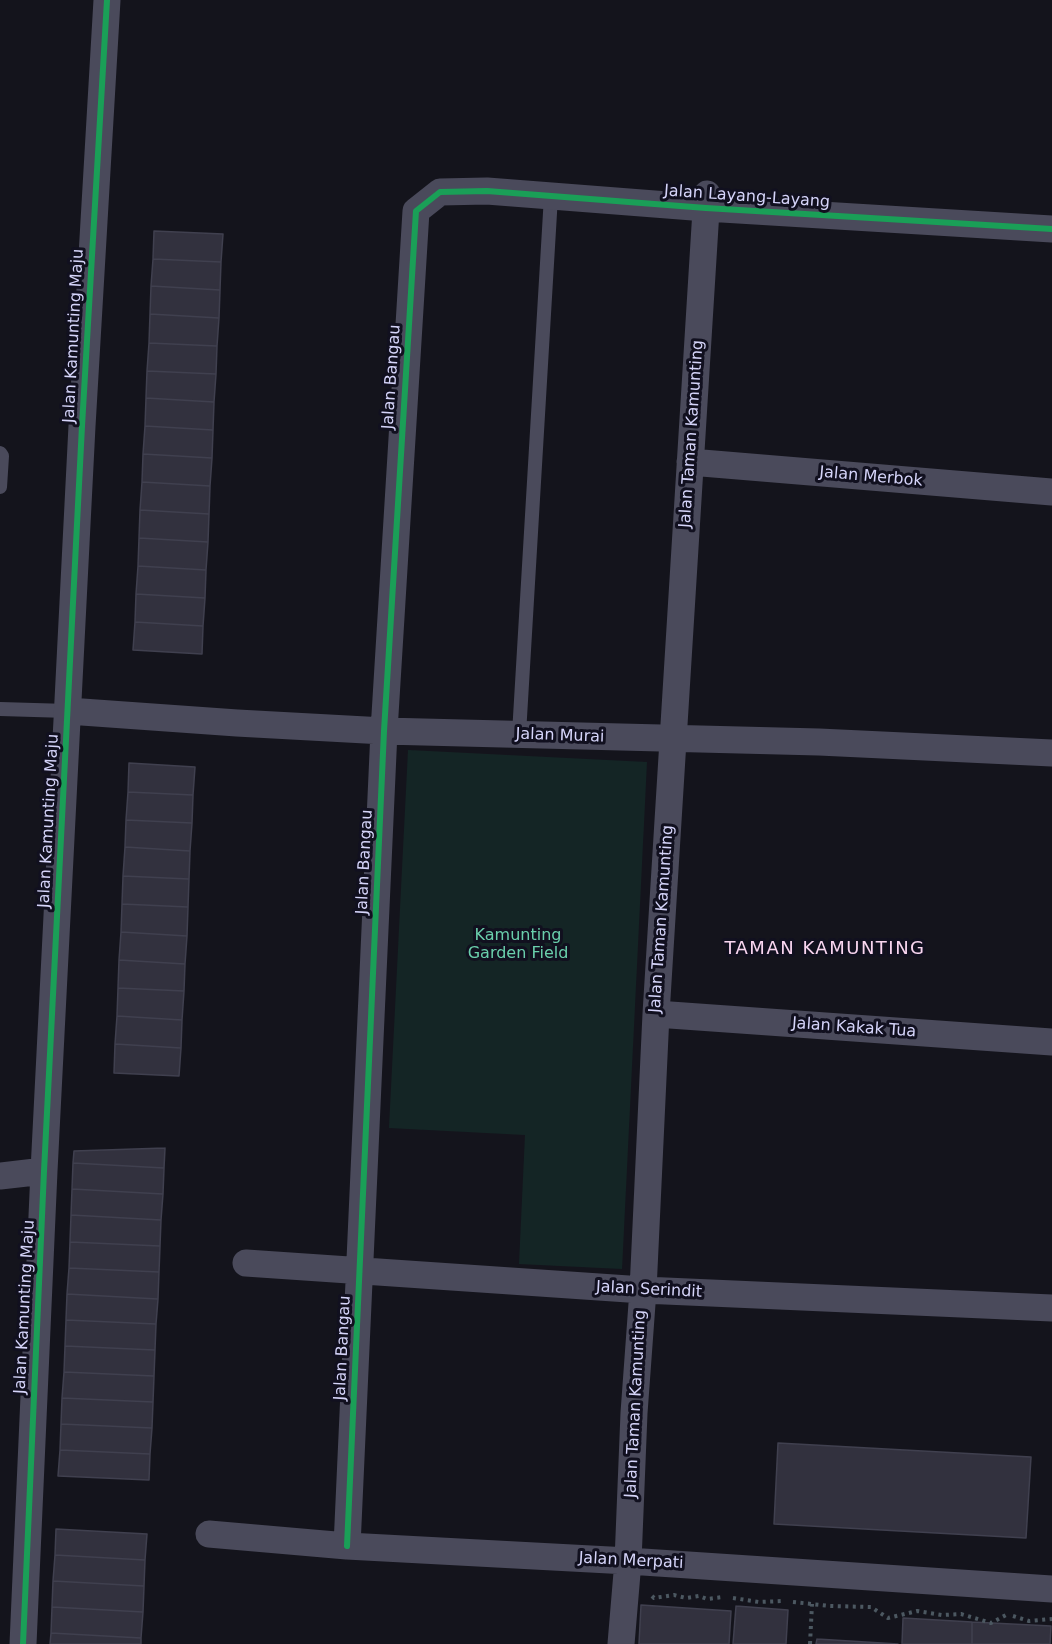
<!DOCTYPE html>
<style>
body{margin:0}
canvas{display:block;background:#14141c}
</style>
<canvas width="1052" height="1644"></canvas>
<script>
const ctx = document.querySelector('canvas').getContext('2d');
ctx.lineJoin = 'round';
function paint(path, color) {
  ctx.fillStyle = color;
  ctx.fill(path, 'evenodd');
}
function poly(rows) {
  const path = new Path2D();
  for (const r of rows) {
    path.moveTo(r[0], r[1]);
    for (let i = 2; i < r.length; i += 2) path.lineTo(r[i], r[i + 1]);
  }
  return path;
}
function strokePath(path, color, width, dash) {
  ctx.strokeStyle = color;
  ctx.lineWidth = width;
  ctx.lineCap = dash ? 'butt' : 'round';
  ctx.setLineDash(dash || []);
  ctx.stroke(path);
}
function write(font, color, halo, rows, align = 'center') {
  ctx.font = font + ' "DejaVu Sans",sans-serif';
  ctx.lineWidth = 6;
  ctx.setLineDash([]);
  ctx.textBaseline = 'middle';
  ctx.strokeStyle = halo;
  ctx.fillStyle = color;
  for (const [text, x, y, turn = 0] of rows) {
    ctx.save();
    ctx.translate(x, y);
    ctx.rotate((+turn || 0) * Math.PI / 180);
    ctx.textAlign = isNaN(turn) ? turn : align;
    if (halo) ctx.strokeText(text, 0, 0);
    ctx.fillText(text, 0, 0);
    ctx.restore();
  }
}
const green = poly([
 [408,750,647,762,622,1269,519,1264,525,1135,389,1128]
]);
const building = poly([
 [154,231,223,234,221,262,153,259,154,231],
 [153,259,221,262,220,290,151,286,153,259],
 [151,286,220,290,219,318,150,314,151,286],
 [150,314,219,318,217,346,149,343,150,314],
 [149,343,217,346,216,374,147,371,149,343],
 [147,371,216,374,214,402,146,398,147,371],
 [146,398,214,402,213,430,145,426,146,398],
 [145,426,213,430,212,458,143,454,145,426],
 [143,454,212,458,210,486,142,482,143,454],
 [142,482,210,486,209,514,140,510,142,482],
 [140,510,209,514,208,542,139,538,140,510],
 [139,538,208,542,206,570,138,566,139,538],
 [138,566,206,570,205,598,136,594,138,566],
 [136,594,205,598,203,626,135,622,136,594],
 [135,622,203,626,202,654,133,650,135,622],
 [129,763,195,767,193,795,128,792,129,763],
 [128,792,193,795,192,823,126,820,128,792],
 [126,820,192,823,190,851,125,847,126,820],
 [125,847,190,851,189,879,123,876,125,847],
 [123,876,189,879,188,907,122,904,123,876],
 [122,904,188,907,187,936,121,932,122,904],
 [121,932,187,936,185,964,119,960,121,932],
 [119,960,185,964,184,991,118,988,119,960],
 [118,988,184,991,182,1020,117,1016,118,988],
 [117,1016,182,1020,181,1048,115,1044,117,1016],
 [115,1044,181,1048,179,1076,114,1073,115,1044],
 [165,1148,164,1168,73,1163,74,1151,165,1148],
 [73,1163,164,1168,163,1194,72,1189,73,1163],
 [72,1189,163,1194,161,1220,71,1215,72,1189],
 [71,1215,161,1220,160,1246,70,1242,71,1215],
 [70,1242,160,1246,159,1272,69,1268,70,1242],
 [69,1268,159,1272,158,1299,67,1294,69,1268],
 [67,1294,158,1299,156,1324,66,1320,67,1294],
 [66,1320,156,1324,155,1350,65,1346,66,1320],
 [65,1346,155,1350,154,1376,64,1372,65,1346],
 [64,1372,154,1376,153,1402,62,1398,64,1372],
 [62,1398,153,1402,152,1428,61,1424,62,1398],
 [61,1424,152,1428,150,1454,60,1450,61,1424],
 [778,1443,1031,1457,1026,1538,774,1524,778,1443],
 [60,1450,150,1454,149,1480,58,1476,60,1450],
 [56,1529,147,1534,145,1560,55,1555,56,1529],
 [55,1555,145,1560,144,1586,53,1581,55,1555],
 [53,1581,144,1586,143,1612,52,1607,53,1581],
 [641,1605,731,1611,729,1644,639,1644,641,1605],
 [736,1606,788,1610,786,1644,733,1644,736,1606],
 [52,1607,143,1612,141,1638,51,1633,52,1607],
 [903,1618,972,1622,972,1644,902,1644,903,1618],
 [972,1622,1051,1626,1050,1644,972,1644,972,1622],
 [51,1633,141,1638,141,1644,50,1644,51,1633],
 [817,1639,898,1644,816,1644,817,1639]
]);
const path = poly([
 [652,1596,654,1598,674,1595,686,1598,699,1596,707,1599,723,1597],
 [733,1598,759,1602,782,1601],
 [793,1602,830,1606,871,1607,888,1618,917,1611,942,1615,961,1614,991,1623,1006,1615],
 [1013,1616,1029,1621,1052,1619],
 [810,1644,812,1604]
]);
const service = poly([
 [0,453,2,456,0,487],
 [0,709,68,711],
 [519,734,551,196]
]);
const minor = poly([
 [690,462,1052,492],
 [68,711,237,723,384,731,819,742,1052,753],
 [656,1014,1052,1042],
 [0,1176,44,1171],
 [246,1263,643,1290,1052,1308],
 [209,1534,347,1546,628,1561,1052,1589],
 [347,1546,384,731,416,211,440,192,487,191,706,208,1052,229],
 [23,1644,44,1171,82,426,107,0],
 [621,1644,628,1561,634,1413,643,1290,656,1014,707,194]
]);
const cycleway = poly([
 [347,1546,384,731,416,211,440,192,487,191,706,208,1052,229],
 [23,1644,44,1171,82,426,107,0]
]);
const streetNames = [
 ["Jalan Layang-Layang",747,197,4],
 ["Jalan Kamunting Maju",74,336,-87],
 ["Jalan Bangau",392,377,-86],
 ["Jalan Taman Kamunting",692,434,-86],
 ["Jalan Merbok",871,477,5],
 ["Jalan Murai",560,736,2],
 ["Jalan Kamunting Maju",49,821,-87],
 ["Jalan Bangau",365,862,-87],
 ["Jalan Taman Kamunting",662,919,-86],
 ["Jalan Kakak Tua",854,1028,4],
 ["Jalan Serindit",649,1290,3],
 ["Jalan Kamunting Maju",25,1307,-87],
 ["Jalan Bangau",343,1348,-87],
 ["Jalan Taman Kamunting",636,1404,-87],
 ["Jalan Merpati",631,1561,3]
];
const parkNames = [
 ["Kamunting",518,936],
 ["Garden Field",518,954]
];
const neighbourhoodNames = [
 ["TAMAN KAMUNTING",825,949]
];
paint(green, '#142525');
paint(building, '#32313e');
strokePath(building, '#40404f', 1.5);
strokePath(path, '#4c5861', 4, [3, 4.5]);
strokePath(service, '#4a4a5b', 14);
strokePath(minor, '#4a4a5b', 27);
strokePath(cycleway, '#1a9f57', 6);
write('16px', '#d5d4f9', '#11101f', streetNames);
write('16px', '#6acfac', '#11101f', parkNames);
ctx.letterSpacing = '1.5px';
write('18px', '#f9d6f0', '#11101f', neighbourhoodNames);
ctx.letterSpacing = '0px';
</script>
